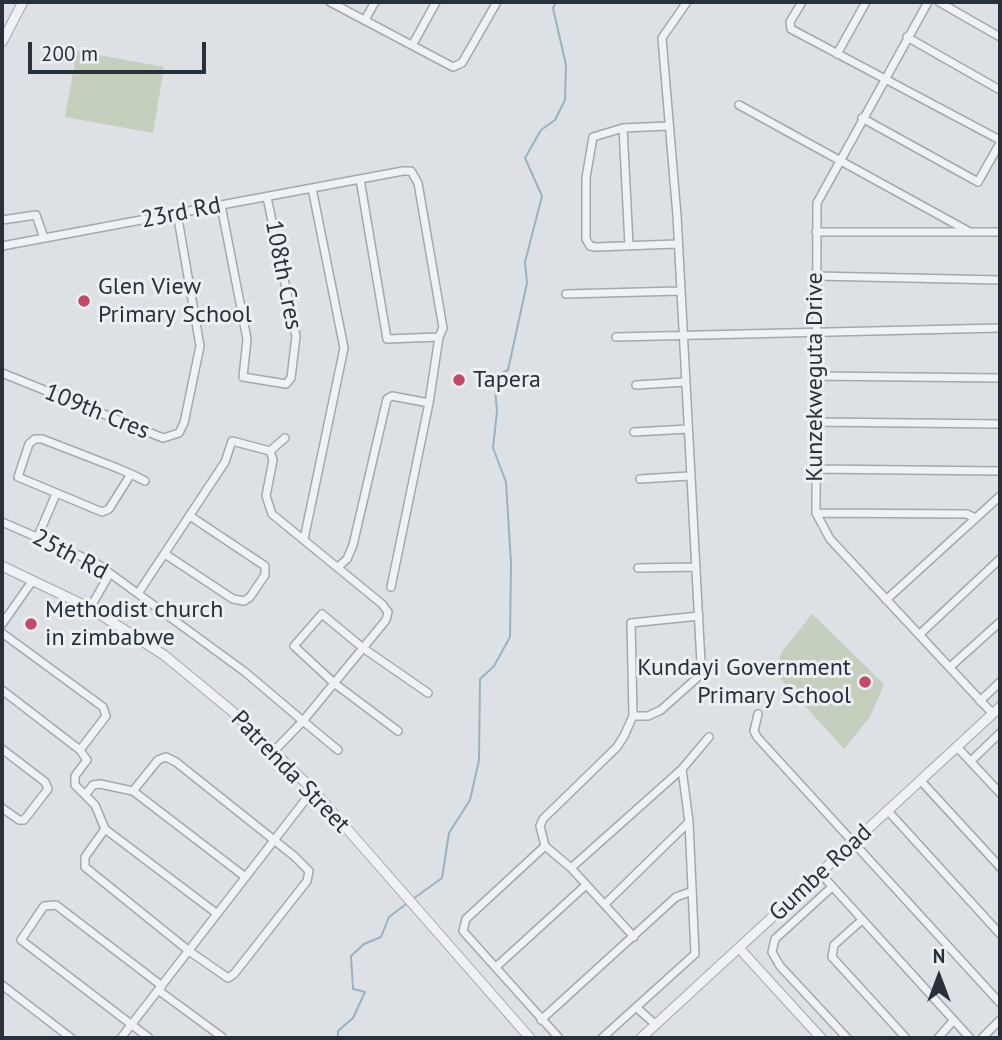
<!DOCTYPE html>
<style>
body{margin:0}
#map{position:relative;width:1002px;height:1040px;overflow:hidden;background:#dde1e5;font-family:"PT Sans",sans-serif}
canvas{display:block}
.frame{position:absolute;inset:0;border:4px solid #27303b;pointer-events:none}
.north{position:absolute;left:904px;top:942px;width:70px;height:70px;-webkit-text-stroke:5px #ecf0f3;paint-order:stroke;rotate:0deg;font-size:19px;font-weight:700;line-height:28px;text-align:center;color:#27303b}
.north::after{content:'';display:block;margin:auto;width:24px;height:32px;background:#27303b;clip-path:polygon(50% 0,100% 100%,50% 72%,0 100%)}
.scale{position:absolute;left:28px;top:42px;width:178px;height:32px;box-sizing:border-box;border:4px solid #27303b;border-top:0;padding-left:9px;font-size:21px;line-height:24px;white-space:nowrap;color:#27303b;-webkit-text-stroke:5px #ecf0f3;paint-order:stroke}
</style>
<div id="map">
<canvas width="1002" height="1040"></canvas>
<div class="frame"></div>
<div class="north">N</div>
<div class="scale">200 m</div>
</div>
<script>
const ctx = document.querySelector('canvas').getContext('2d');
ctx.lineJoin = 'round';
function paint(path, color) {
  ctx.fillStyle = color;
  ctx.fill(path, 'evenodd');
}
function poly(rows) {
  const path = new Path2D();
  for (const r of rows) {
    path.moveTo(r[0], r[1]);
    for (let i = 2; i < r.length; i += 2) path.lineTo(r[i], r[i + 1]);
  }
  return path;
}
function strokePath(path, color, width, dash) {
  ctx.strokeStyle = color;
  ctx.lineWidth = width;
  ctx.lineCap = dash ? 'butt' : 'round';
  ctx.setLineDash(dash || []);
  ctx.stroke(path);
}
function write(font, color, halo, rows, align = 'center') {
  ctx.font = font + ' "PT Sans",sans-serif';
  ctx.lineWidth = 6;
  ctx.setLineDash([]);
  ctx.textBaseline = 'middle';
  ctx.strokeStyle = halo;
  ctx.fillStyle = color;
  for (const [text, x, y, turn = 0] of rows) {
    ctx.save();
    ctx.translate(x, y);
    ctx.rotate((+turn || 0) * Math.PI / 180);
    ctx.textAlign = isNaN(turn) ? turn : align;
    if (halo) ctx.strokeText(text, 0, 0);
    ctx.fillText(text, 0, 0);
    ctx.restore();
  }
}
const green = poly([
 [77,51,164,67,153,133,65,117],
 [812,614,884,684,870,717,844,749,776,674,781,653]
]);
const stream = poly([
 [413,899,442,878,449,833,470,800,479,760,480,679,494,666,510,637,511,563,506,482,493,448,497,411,494,377,508,370,527,283,525,262,542,196,525,158,541,130,555,120,565,100,566,65,553,8,556,2],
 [338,1038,338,1031,353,1018,365,992,353,989,351,956,364,944,381,937,389,917,406,904]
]);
const minor = poly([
 [330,2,453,67,462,63,497,2],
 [802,2,790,22,791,29,1000,140],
 [928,2,817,203,816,513,830,539,993,714],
 [939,2,1000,37],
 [366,18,375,2],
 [907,37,1000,90],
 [413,44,436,2],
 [837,54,866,2],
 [739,105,968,231],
 [862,118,978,182,1000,143],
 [668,126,623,128,593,137,586,178,586,239,590,246,596,247,676,244],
 [623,128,629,245],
 [221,205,247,339,243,377,286,384,291,378,296,336,267,197],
 [2,220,36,215,44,238],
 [816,232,1000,232],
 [2,246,403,171,411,171,418,183,443,328,439,337,387,339,360,179],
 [816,276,1000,280],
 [566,294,679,291],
 [616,337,1000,328],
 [2,373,163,438,179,433,184,423,200,346,177,213],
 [817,376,1000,378],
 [636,385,685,382],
 [817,422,1000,424],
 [634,432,688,429],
 [270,451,273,460,266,496,272,514,382,604,388,612,386,620,303,721,338,750],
 [270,451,285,438],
 [815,469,1000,471],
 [131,474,109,509,102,512,18,477,29,444,35,439,42,439,117,468,131,474,145,481],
 [640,479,689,476],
 [816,513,967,514,975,518],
 [2,522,96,563,245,672,303,721,275,750],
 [38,536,56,494],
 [304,539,344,348,312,188],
 [165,554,233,599,244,601,250,597,265,575,265,566,190,516],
 [338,567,347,559,353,545,387,399,392,396,429,403],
 [638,568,696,567],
 [391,587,429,403,439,337],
 [139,592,225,462,232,441,270,451],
 [886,600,1000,496],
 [90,608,109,575],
 [2,624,33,580],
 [2,633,103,707,106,716,80,750,2,690],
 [920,634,1000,559],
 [950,667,1000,622],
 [980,701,1000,682],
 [758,714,754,731,757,737,1000,1003],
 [633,716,648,716,661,710,698,677,701,663,677,216,662,38,687,2],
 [398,731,334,683,294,646,322,614,363,648,428,693],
 [957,747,1000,793],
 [2,749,45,782,48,789,24,820,19,820,2,808],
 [80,750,87,760,75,776,75,785,95,805,105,829],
 [971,761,1000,733],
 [921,781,1000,867],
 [86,794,93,785,100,784,133,791],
 [888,811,1000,934],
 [545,846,466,919,463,931,559,1038],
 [571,868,682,769,709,737],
 [821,874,970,1038],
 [832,887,775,939,772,952,780,966,847,1038],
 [605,904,689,822],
 [216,913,105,829,85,857,85,867,189,951,228,978,234,974,307,881,309,871,294,856,176,762,166,757,158,760,133,791,244,876],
 [862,920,834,945,832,957,906,1038],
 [634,937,571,868,545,846,540,826,543,819,617,747,624,736,633,716,631,623,699,616],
 [496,967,586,885],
 [2,985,71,1038],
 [158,990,222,1037],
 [637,1008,656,1025],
 [541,1020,676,897,690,892],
 [121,1038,313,790],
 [149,1038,21,940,44,906,56,905,162,986],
 [602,1038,695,954,689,822,682,769],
 [938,1038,953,1021],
 [982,1038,1000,1020]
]);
const tertiary = poly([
 [2,42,23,2],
 [2,566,90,608,123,629,164,655,233,712,313,790,530,1038],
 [739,948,821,1038],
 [641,1038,1000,707]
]);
const markers = [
 [84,301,7,"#c34967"],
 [459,380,7,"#c34967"],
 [31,624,7,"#c34967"],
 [865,682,7,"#c34967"]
];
const streetNames = [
 ["23rd Rd",181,213,-11],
 ["108th Cres",283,275,79],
 ["Kunzekweguta Drive",815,377,-90],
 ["109th Cres",97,412,22],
 ["25th Rd",70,555,28],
 ["Patrenda Street",290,772,46],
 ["Gumbe Road",821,873,-43]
];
const poiNames = [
 ["Glen View",98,287],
 ["Primary School",98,315],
 ["Tapera",473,380],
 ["Methodist church",45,610],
 ["in zimbabwe",45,638],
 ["Kundayi Government",851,668,"right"],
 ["Primary School",851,696,"right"]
];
paint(green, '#c4cfbe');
strokePath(stream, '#99b2c3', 2);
strokePath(minor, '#a3a8af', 10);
strokePath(tertiary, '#a3a8af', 11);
strokePath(minor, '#eff1f4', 7);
strokePath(tertiary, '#eff1f4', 9);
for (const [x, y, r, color] of markers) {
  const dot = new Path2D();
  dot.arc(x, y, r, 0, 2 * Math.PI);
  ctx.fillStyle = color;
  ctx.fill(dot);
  strokePath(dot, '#ecf0f3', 2.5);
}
write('24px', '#27303b', '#ecf0f3', streetNames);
write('24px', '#27303b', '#ecf0f3', poiNames, 'left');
</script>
